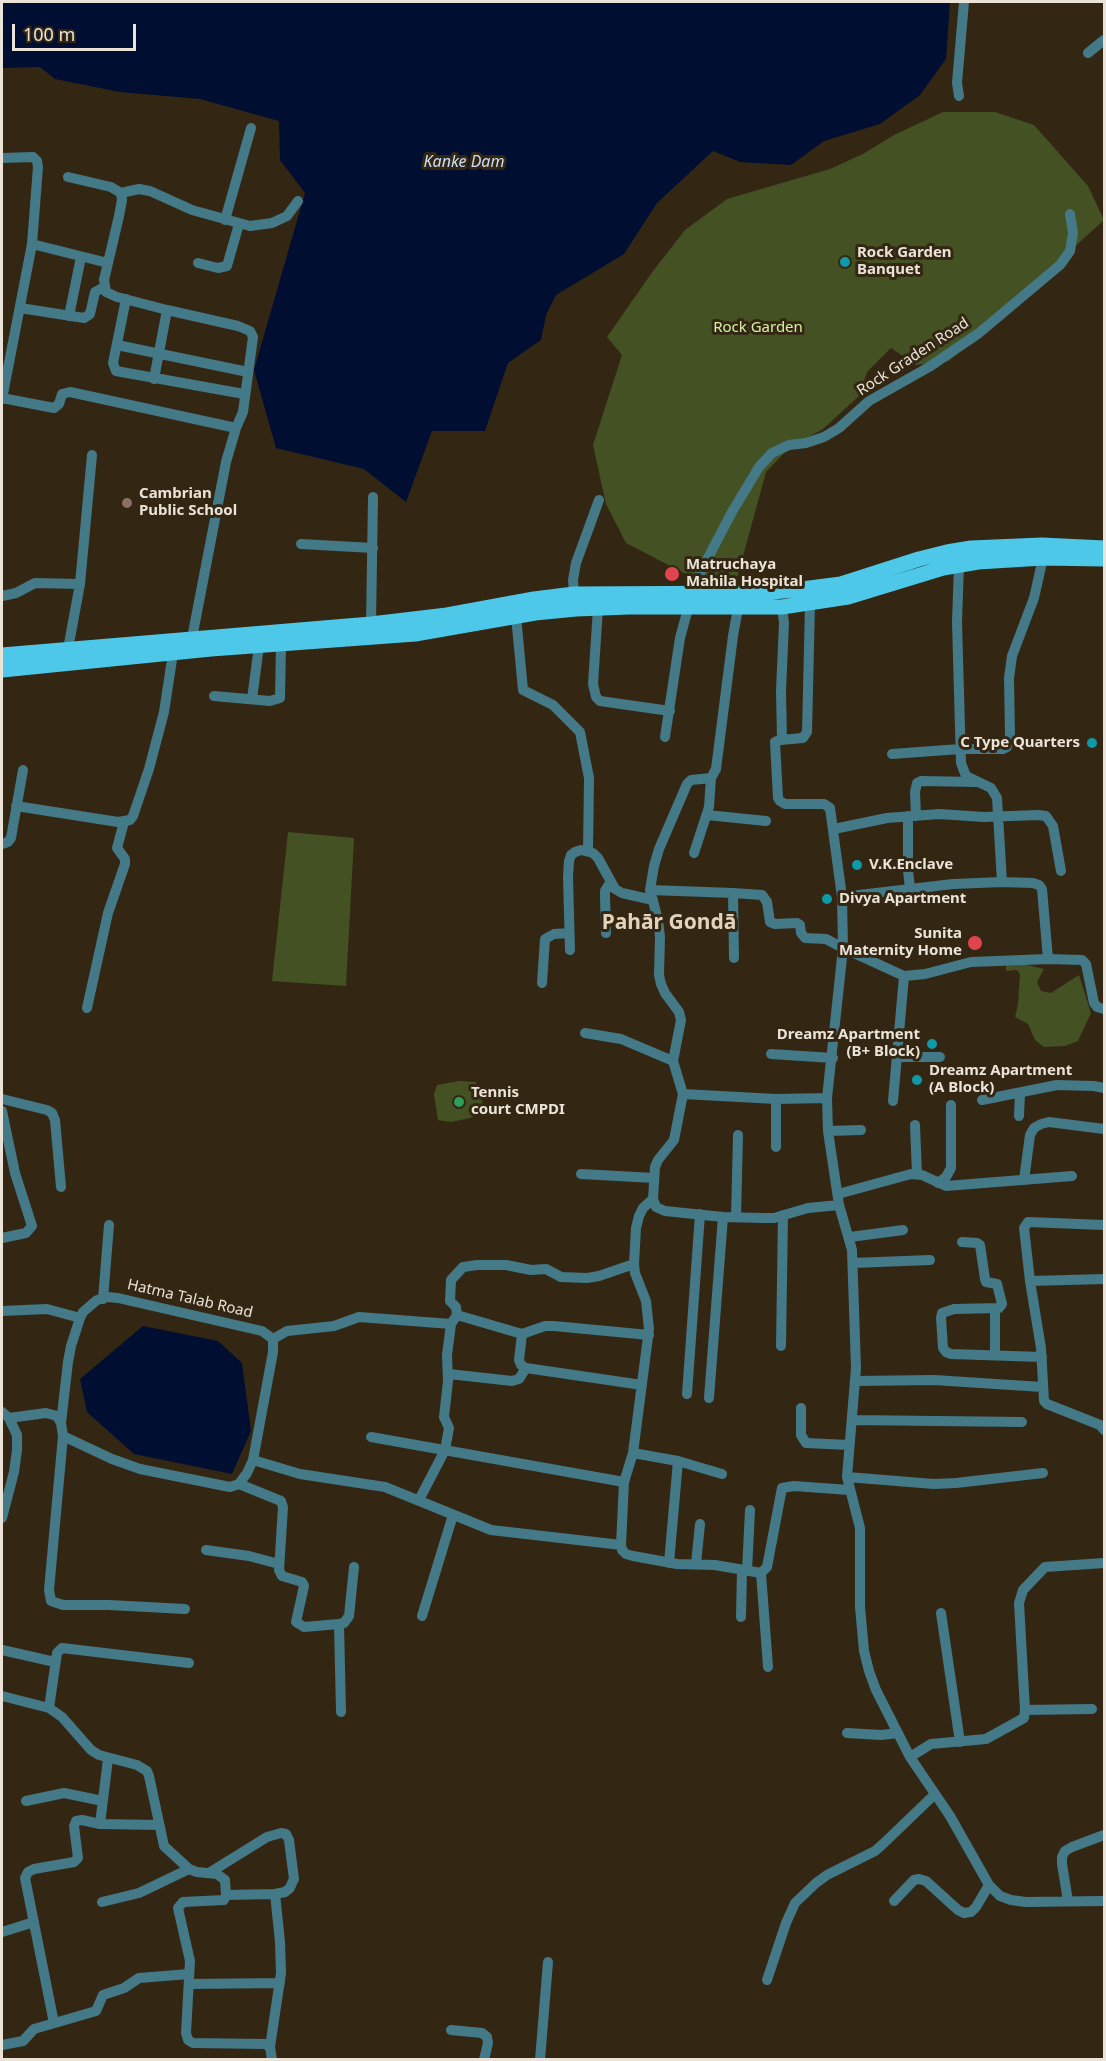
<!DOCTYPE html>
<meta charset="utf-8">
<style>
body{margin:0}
#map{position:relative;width:1106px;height:2061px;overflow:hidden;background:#332714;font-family:"Noto Sans",sans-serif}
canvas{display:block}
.frame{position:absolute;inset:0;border:3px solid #ebe3d7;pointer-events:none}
.scale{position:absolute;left:12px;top:24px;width:124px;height:27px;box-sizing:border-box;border:3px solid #ebe3d7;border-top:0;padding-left:8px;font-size:18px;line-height:21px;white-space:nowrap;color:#ebe3d7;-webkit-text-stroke:4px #332714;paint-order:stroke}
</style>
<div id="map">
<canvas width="1106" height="2061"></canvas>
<div class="frame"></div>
<div class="scale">100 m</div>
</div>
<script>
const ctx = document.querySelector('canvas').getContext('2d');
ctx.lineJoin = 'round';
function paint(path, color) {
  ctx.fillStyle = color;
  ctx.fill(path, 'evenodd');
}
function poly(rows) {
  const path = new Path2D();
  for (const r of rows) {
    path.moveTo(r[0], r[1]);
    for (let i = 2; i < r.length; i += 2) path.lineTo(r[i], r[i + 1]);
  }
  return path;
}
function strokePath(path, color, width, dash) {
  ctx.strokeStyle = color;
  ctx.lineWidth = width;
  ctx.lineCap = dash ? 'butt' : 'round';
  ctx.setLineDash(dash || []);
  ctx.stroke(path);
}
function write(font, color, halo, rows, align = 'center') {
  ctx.font = font + ' "Noto Sans",sans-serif';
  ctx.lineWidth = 6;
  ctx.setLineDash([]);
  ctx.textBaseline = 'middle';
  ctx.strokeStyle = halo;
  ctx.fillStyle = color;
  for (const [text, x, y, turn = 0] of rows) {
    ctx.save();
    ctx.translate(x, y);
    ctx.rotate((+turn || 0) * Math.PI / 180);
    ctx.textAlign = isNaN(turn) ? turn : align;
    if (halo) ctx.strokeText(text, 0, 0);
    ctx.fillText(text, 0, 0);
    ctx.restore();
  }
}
const green = poly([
 [943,112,995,112,1034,125,1088,186,1104,220,949,361,916,365,891,348,867,372,859,396,823,429,789,448,766,472,736,582,699,581,626,543,606,504,593,445,622,355,607,337,653,271,685,230,727,199,830,169,863,154,894,135],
 [288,832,354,838,346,986,272,981],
 [1006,960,1044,969,1037,982,1041,991,1051,993,1079,975,1091,1013,1078,1041,1065,1046,1044,1047,1035,1040,1028,1024,1015,1017,1018,1004,1020,974,1017,970,1006,971],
 [459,1081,476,1082,485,1110,470,1118,451,1122,438,1120,434,1094,437,1085]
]);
const water = poly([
 [2,2,950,2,946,59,920,95,880,124,824,141,791,165,740,162,713,151,657,203,624,254,556,295,546,315,541,340,508,363,485,431,432,431,406,502,364,469,276,448,254,370,305,193,280,160,279,121,200,99,120,92,55,79,40,67,2,68],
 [143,1326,218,1341,242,1363,251,1431,232,1474,134,1454,87,1412,80,1379]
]);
const street = poly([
 [1088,53,1104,40],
 [959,96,957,83,964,2],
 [2,158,33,157,37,161,38,167,32,244,2,399],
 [68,177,111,187,121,193,122,200,119,216,104,280,106,292,117,297,167,310,238,326,250,331,253,337,243,412,236,428,226,462,192,638],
 [121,193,139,189,150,191,192,210,250,226,272,223,287,216,298,201],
 [225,220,251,128],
 [32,244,108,263],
 [198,263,218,268,227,266,239,224],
 [126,299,113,363,116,371,244,394],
 [20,308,84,318,90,314,95,292,104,287],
 [69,316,81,257],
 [117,345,248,372],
 [154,379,167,310],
 [2,398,54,408,59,404,62,394,70,392,236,428],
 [301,544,373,548],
 [574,594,573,580,576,563,599,500],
 [2,596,16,593,35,583,80,584],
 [810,604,807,732,803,738,780,740,775,742,778,798,780,801,785,804,824,804,830,808,842,897,843,948,904,976,925,974,971,962,1048,959,1042,889,1039,885,1033,883,1002,882],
 [782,607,784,623,781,691,782,740],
 [598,608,593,684,596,697,600,701,670,711],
 [516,616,523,690,553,705,580,732,589,778,588,851],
 [371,624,373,497],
 [68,649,80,584,92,455],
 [214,696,270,701,280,698,281,644],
 [252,699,259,646],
 [665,737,680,638,692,594,701,571,732,512,759,467,772,453,789,445,806,443,824,437,839,428,869,401,929,367,979,333,1060,265,1070,251,1073,233,1070,214],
 [892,754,960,749,1003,749,1007,747,1010,735,1009,678,1012,656,1034,598,1043,558],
 [16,806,118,822,130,820,133,816,149,769,164,712,173,653],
 [707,815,766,821],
 [908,816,908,870,910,889],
 [916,816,915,792,917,783,921,781,976,782],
 [834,829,887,818,939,814,984,817,1038,815,1046,816,1053,826,1061,871],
 [2,844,8,842,11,838,23,770],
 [694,853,709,807,711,778],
 [650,890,733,893,762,895,767,902,770,922,775,924,797,923,800,925,801,933,805,938,826,939,843,948,827,1098,828,1131,839,1205,852,1250,856,1368,847,1477,860,1528,860,1607,864,1651,869,1671,876,1690,910,1757,950,1816,989,1885,1000,1896,1011,1900,1026,1902,1104,1901],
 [733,893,734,958],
 [842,897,953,884,1002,882,997,798,991,788,966,776,961,763,957,622,959,565],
 [606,933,605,896,605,891,610,883],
 [570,950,568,877,569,861,571,855,575,852,581,850,593,853,598,858,615,889,622,893,653,900],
 [1048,959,1082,960,1086,964,1094,1003,1097,1007,1104,1009],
 [542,983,545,939,554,934,569,933],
 [87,1008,108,913,125,864,125,859,117,848,124,822],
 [585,1033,621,1039,673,1061,683,1094,674,1140,658,1160,655,1167,653,1199,656,1207,665,1211,723,1217,763,1218,774,1218,808,1208,839,1205],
 [771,1054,833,1058],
 [897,1057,940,1057],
 [673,1061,681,1020,679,1012,665,993,661,984,659,975,660,937,658,920,650,890,654,866,659,849,687,784,691,780,711,778,716,769,733,636,738,608],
 [683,1094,776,1099,827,1098],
 [2,1099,47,1110,52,1113,55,1120,61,1187],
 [982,1100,1057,1085,1094,1086,1104,1088],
 [893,1101,904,976],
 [2,1111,15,1173,32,1226,26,1233,2,1238],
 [1019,1116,1020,1093],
 [915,1125,917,1174],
 [828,1131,861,1130],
 [776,1147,776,1099],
 [581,1174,654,1178],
 [1024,1180,1030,1135,1034,1128,1041,1124,1049,1122,1104,1129],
 [938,1183,946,1177,951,1168,951,1105],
 [838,1194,911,1174,922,1175,946,1186,1072,1176],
 [653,1199,643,1208,639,1216,636,1228,634,1264,635,1273,646,1301,649,1329,633,1453,624,1482,621,1545,622,1550,626,1554,633,1556,677,1564,715,1565,761,1573,767,1567,782,1488,794,1486,849,1490],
 [736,1217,738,1135],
 [1104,1225,1028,1222,1024,1228,1030,1281,1041,1348,1044,1401,1047,1404,1100,1425,1104,1430],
 [850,1237,903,1230],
 [962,1242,977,1243,980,1245,985,1279,986,1282,997,1284,1002,1304,999,1308,954,1309,942,1313,941,1318,943,1348,946,1352,951,1354,1042,1357],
 [853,1263,930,1260],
 [1030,1281,1104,1279],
 [103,1299,109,1225],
 [2,1311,47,1309,80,1318],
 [457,1315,522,1334,545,1326,554,1326,649,1335],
 [522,1334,519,1360,521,1365,526,1368,642,1385],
 [273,1339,287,1331,334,1326,359,1317,451,1324,457,1315,456,1307,450,1301,451,1280,463,1267,477,1265,506,1265,531,1270,546,1269,561,1277,587,1278,599,1276,634,1264],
 [781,1346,783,1215],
 [995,1355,995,1309],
 [449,1374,512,1381,519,1379,526,1368],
 [855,1381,934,1380,1042,1387],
 [687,1394,700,1214],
 [709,1398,723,1217],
 [801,1408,801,1435,806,1443,849,1445],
 [2,1412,9,1418,17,1435,17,1450,14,1472,2,1518],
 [9,1418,46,1413,57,1416,61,1423,63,1436,112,1459,140,1469,230,1487,239,1484,247,1473,253,1460,273,1352,273,1339,262,1331,118,1298,108,1297,97,1300,83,1312,80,1318,71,1346,68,1362,61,1423],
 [852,1420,1022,1422],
 [63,1436,49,1590,51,1601,63,1605,109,1605,185,1609],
 [371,1437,624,1482],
 [633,1453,678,1461,722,1474],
 [253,1460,300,1474,385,1487,491,1530,621,1545],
 [847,1477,934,1484,956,1483,1043,1473],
 [239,1484,281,1501,283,1507,279,1570,282,1576,302,1582,304,1586,296,1622,304,1627,339,1624,341,1712],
 [419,1500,445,1450,449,1428,444,1417,448,1381,447,1355,451,1324],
 [206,1550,249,1556,279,1564],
 [669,1563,678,1461],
 [696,1564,700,1524],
 [747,1571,750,1510],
 [761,1573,768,1667],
 [941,1613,960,1742],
 [422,1616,453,1515],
 [741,1617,742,1570],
 [339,1624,344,1623,349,1616,354,1567],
 [2,1650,55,1662],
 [2,1696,49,1708,62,1717,91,1750,99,1755,137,1765,147,1771,149,1776,164,1846,189,1869,197,1872,217,1874,225,1880,226,1895,224,1900,183,1902,178,1908,190,1961,186,2033,188,2040,193,2043,265,2044,270,2047,272,2060],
 [49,1708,57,1653,62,1648,189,1663],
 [1025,1710,1092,1709],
 [847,1733,881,1735,898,1733],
 [910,1757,931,1744,986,1739,1024,1718,1025,1710,1019,1603,1023,1590,1045,1567,1104,1563],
 [108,1759,100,1824,159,1825],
 [26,1801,64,1793,103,1801],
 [209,1873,267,1837,281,1833,286,1834,289,1840,294,1879,292,1883,290,1888,285,1892,275,1894,280,1942,281,1973,270,2047],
 [226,1895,275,1894],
 [894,1901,914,1880,919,1879,926,1881,958,1910,964,1913,971,1912,976,1907,989,1885],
 [1068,1901,1062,1864,1062,1857,1065,1851,1072,1847,1104,1835],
 [102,1902,139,1893,189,1869],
 [2,1932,34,1922],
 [767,1980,786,1923,795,1903,816,1883,827,1875,875,1851,883,1844,935,1794],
 [189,1984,280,1983],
 [54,2023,25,1878,28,1872,34,1869,74,1862,78,1858,74,1826,76,1821,82,1820,100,1824],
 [451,2030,482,2033,487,2037,488,2043,484,2060],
 [2,2045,23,2041,34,2029,96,2011,103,1995,124,1988,139,1978,189,1974],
 [540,2060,548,1962]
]);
const primary = poly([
 [2,655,371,624,447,615,534,599,574,594,761,593,794,590,841,584,919,559,947,552,971,548,1042,545,1104,548],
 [2,670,211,649,415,634,535,613,576,609,629,607,782,607,848,597,943,568,978,562,1043,558,1104,559]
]);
const markers = [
 [845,262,6,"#0f9aa8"],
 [127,503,6,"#8d6e63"],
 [672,574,8,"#e0444e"],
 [1092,743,6,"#0f9aa8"],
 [857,865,6,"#0f9aa8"],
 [827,899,6,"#0f9aa8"],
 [975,943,8,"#e0444e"],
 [932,1044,6,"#0f9aa8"],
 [917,1080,6,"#0f9aa8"],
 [459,1102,6,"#2e9e5b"]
];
const poiNames = [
 ["Rock Garden",857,253],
 ["Banquet",857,270],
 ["Cambrian",139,494],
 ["Public School",139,511],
 ["Matruchaya",686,565],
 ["Mahila Hospital",686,582],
 ["C Type Quarters",1080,743,"right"],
 ["V.K.Enclave",869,865],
 ["Divya Apartment",839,899],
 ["Sunita",962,934,"right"],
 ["Maternity Home",962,951,"right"],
 ["Dreamz Apartment",920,1035,"right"],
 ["(B+ Block)",920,1052,"right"],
 ["Dreamz Apartment",929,1071],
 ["(A Block)",929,1088],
 ["Tennis",471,1093],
 ["court CMPDI",471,1110]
];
const parkNames = [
 ["Rock Garden",758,328]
];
const streetNames = [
 ["Rock Graden Road",913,357,-33],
 ["Hatma Talab Road",190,1299,13]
];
const waterNames = [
 ["Kanke Dam",464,162]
];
const districtNames = [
 ["Pahār Gondā",669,923]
];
paint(green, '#435123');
paint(water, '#000e31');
strokePath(street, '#447988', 10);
strokePath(primary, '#4ec8e8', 15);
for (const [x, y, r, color] of markers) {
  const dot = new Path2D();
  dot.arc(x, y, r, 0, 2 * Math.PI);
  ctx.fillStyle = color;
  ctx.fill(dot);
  strokePath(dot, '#332714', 2);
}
write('bold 15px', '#ebe3d7', '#332714', poiNames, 'left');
write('15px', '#d5f1a2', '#332714', parkNames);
write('15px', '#ebe3d7', '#332714', streetNames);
write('italic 16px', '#cbdef9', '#332714', waterNames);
write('bold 21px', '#e3d3bb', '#332714', districtNames);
</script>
